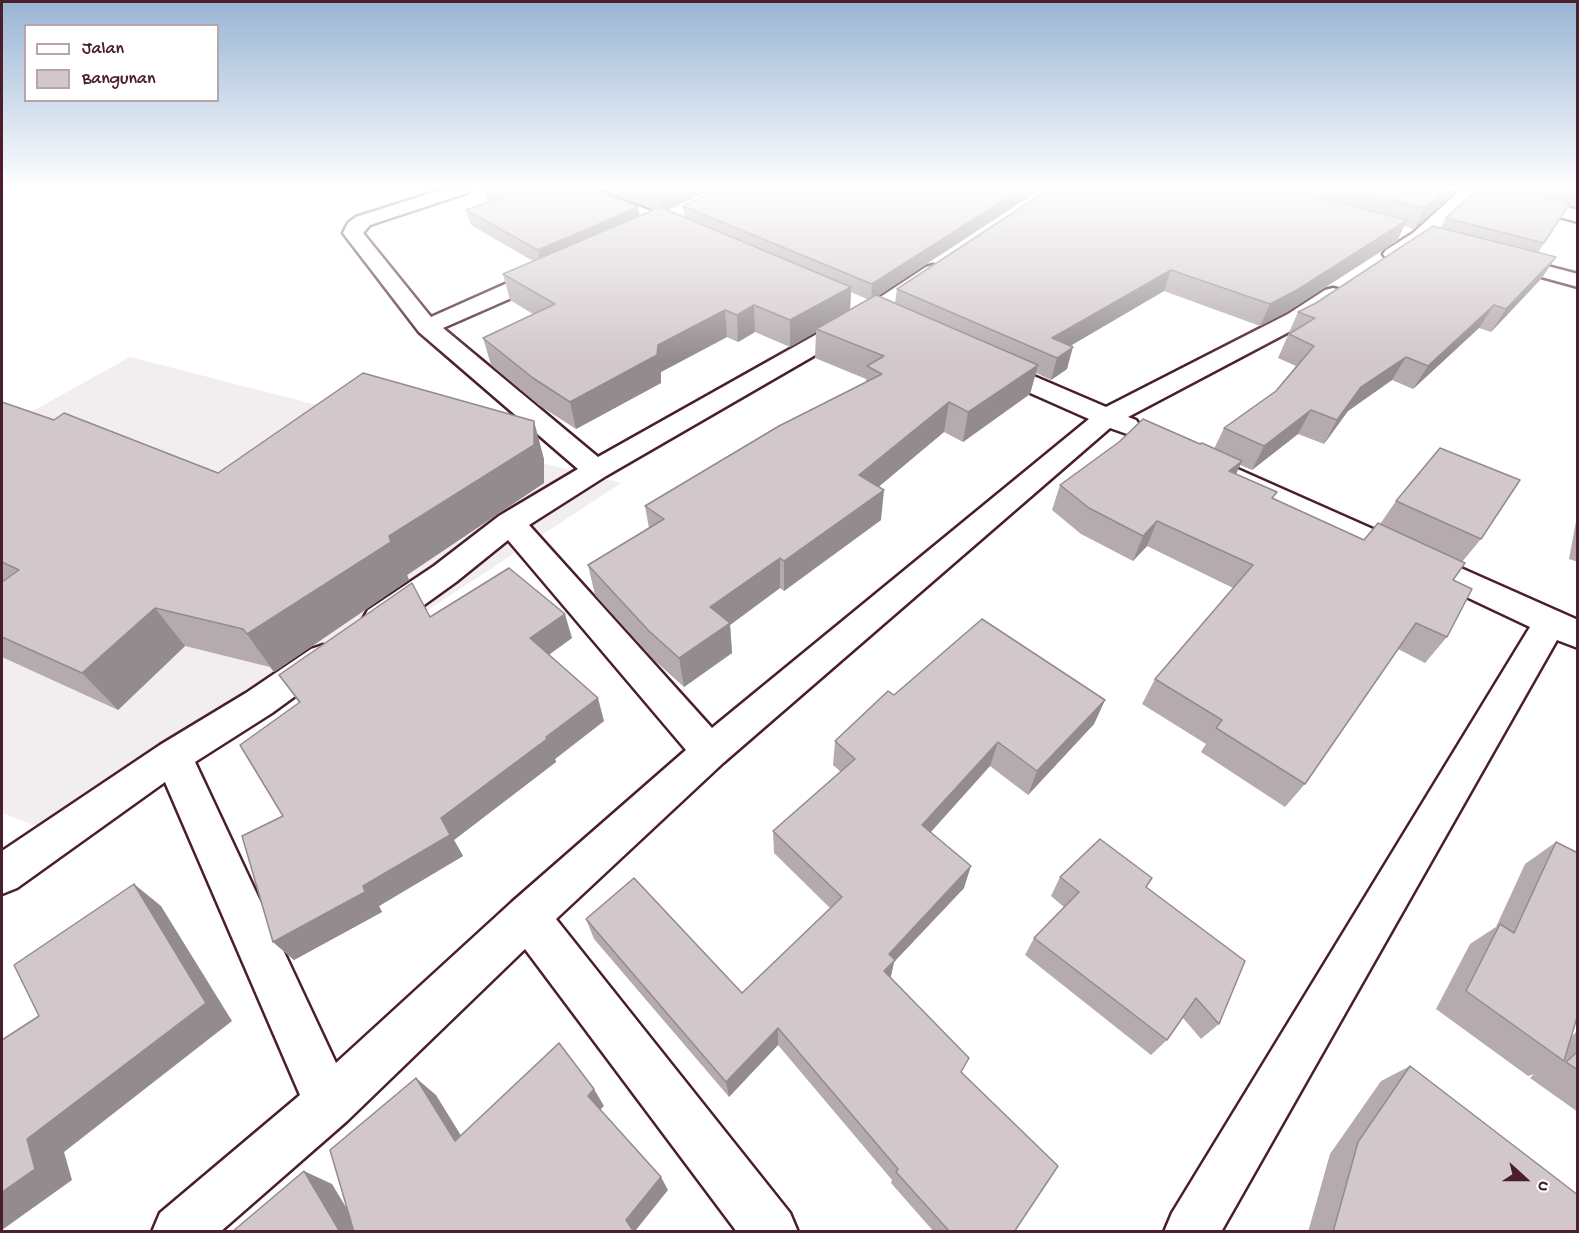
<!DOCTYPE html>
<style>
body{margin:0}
#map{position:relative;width:1579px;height:1233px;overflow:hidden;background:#fff;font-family:"Gochi Hand",sans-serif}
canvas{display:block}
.frame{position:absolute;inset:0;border:3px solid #4a1f2b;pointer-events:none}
.legend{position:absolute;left:24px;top:24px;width:195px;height:78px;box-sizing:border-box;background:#fff;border:2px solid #b7a5aa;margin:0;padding:8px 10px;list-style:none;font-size:18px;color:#4a1f2b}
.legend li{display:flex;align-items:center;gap:12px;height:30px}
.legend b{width:30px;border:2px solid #b7a5aa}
.north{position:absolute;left:1495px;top:1149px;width:60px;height:60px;-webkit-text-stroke:4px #fff;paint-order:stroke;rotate:111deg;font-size:16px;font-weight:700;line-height:24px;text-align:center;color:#4a1f2b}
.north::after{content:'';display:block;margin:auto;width:21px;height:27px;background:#4a1f2b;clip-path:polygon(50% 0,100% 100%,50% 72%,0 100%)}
</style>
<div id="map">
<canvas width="1579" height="1233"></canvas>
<div class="frame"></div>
<ul class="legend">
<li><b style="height:8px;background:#fff"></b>Jalan</li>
<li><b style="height:16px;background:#d2c7cb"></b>Bangunan</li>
</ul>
<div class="north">U</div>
</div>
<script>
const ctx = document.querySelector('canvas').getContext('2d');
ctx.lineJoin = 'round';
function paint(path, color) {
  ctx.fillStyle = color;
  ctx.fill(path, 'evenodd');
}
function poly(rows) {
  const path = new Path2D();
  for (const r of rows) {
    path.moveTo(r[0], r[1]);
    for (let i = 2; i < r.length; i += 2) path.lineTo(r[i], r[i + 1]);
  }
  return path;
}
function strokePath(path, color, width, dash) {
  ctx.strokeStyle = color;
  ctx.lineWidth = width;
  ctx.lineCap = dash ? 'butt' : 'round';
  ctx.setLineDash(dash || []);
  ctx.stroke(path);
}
const built = poly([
 [130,357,621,483,77,841,2,813,2,428]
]);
const minor = poly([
 [444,189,470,189,467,193,370,225,363,233,431,317,541,268,549,267,557,268,560,273,557,278,443,328,598,457,865,307,926,267,933,265,940,267,944,271,881,317,606,476,529,525,712,728,1089,419,983,372,980,367,983,362,992,360,1001,362,1106,407,1288,314,1325,290,1333,288,1341,290,1344,295,1341,300,1304,324,1128,417,1136,420,1140,426,1136,432,1127,434,1110,428,723,763,556,919,790,1213,798,1232,737,1232,525,949,347,1121,220,1232,152,1232,160,1213,300,1095,165,782,17,888,2,894,2,851,160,745,246,693,311,649,323,645,335,649,340,658,335,667,272,713,195,762,336,1063,512,902,686,750,508,540,456,582,392,628,380,631,368,628,363,619,368,610,434,566,499,516,578,469,419,332,343,233,348,223,356,217,444,189],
 [569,189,594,189,692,227,695,231,692,235,678,235,572,193,569,189],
 [1461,189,1480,189,1427,241,1400,258,1393,260,1386,258,1383,254,1386,250,1413,233,1461,189],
 [1522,195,1578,210,1578,222,1515,205,1513,201,1515,197,1522,195],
 [1501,254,1578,274,1578,287,1494,264,1491,260,1494,256,1501,254],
 [1233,467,1578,620,1578,648,1557,640,1221,1232,1164,1232,1172,1213,1530,627,1223,482,1219,476,1223,470,1233,467]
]);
const wall = poly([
 [484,189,591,189,638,207,639,216,654,209,599,189,712,189,668,210,684,217,683,206,718,189,1041,189,878,296,895,303,897,289,1049,189,1459,189,1414,229,1404,226,1397,241,1287,312,1260,326,1164,291,1070,346,1067,369,1051,380,1036,373,1030,394,963,442,944,432,879,486,881,520,784,591,780,588,730,625,732,653,684,687,655,661,595,595,588,565,649,528,645,506,866,382,866,379,815,358,816,332,790,347,755,332,738,342,727,337,661,372,661,383,576,429,540,406,491,365,483,338,533,314,510,300,503,274,533,261,471,225,466,210,488,202],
 [851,292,869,300,850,310],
 [1477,189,1578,189,1578,207,1569,205,1538,253,1556,257,1541,279,1491,332,1479,328,1413,389,1392,380,1348,411,1324,444,1298,434,1252,470,1240,465,1236,474,1273,499,1364,540,1380,524,1396,501,1481,539,1462,562,1453,580,1447,637,1425,663,1398,649,1305,784,1285,807,1201,752,1206,744,1142,704,1155,679,1233,588,1147,546,1133,561,1081,534,1052,510,1060,485,1200,444,1214,449,1224,428,1276,391,1296,366,1278,358,1298,312,1316,303,1440,228,1446,218],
 [2,402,54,420,218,473,544,459,544,483,407,575,409,580,274,672,270,667,185,646,118,710,2,657],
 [1578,511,1578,562,1569,559],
 [430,617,572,638,549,655,604,721,555,759,556,762,454,840,463,856,379,906,382,912,294,960,273,942,283,816,299,703,279,675],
 [894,695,1105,700,1094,724,1028,795,990,766,931,832,964,888,894,962,891,977,962,1072,1014,1232,934,1232,891,1183,892,1180,778,1045,729,1097,594,939,586,919,742,993,830,908,774,853,773,831,841,772,833,765,835,741],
 [1556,842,1571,1037,1578,1030,1578,1112,1530,1078,1534,1074,1528,1076,1436,1009,1470,944,1496,927,1525,864],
 [1060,877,1146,887,1219,1024,1201,1039,1183,1018,1167,1040,1151,1055,1025,955,1034,938,1064,907,1051,896],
 [1410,1066,1578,1232,1308,1232,1330,1154,1381,1081]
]);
const shadedWall = poly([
 [678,189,712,189,662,213,660,197],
 [1021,189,1041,189,871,300,872,284],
 [1448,189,1459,189,1414,229,1425,208],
 [638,207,640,222,541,266,538,250],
 [1407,220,1397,241,1287,312,1260,326,1270,304],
 [1556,257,1541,279,1491,332,1506,309],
 [1171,270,1164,291,1053,356,1052,338],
 [851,287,850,313,816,329,816,332,790,347,790,320],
 [754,305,755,332,738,342,737,315],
 [1494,305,1479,328,1413,389,1428,366],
 [725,310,727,337,661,372,661,383,576,429,570,402,658,345],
 [1073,347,1067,369,1051,380,1057,358],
 [1406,357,1392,380,1348,411,1324,444,1337,420,1361,387],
 [1038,365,1030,394,963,442,968,412],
 [949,402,944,432,857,505,859,475],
 [1311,410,1298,434,1252,470,1264,446],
 [534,421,544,459,544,483,407,575,409,580,274,672,247,634,389,536],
 [1242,461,1230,487,1229,471],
 [884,490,881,520,784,591,784,561],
 [1157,521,1147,546,1133,561,1143,536],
 [780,558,780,588,730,625,732,653,684,687,679,658,710,607],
 [155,608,185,646,118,710,82,673],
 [565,614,572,638,538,662,530,638],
 [598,698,604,721,555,759,556,762,454,840,463,856,379,906,382,912,294,960,273,942,363,886,441,818,546,737],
 [1105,700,1094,724,1028,795,1037,771],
 [998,742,990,766,917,847,922,825],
 [971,866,964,888,894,962,890,979,880,989,889,954],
 [134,884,161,906,232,1021,64,1152,72,1180,2,1230,2,1192,27,1139],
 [778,1028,778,1045,729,1097,726,1082],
 [416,1078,436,1095,473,1155,455,1141],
 [594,1089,604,1106,598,1112,588,1096],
 [304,1171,332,1184,361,1232,340,1232],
 [661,1177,668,1190,636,1230,637,1232,634,1232,626,1220]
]);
const building = poly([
 [487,189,591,189,638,207,538,250,466,210,503,197,487,189],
 [638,189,678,189,660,197,638,189],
 [718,189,1021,189,872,284,683,206,718,189],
 [1049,189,1284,189,1407,220,1297,290,1270,304,1171,270,1052,338,1073,347,1057,358,897,289,1049,189],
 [1346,189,1448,189,1425,208,1346,189],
 [1477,189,1512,189,1570,203,1544,243,1446,218,1477,189],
 [660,207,851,287,790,320,754,305,737,315,725,310,658,345,657,355,570,402,533,378,483,338,555,304,503,274,660,207],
 [1433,226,1556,257,1506,309,1494,305,1428,366,1406,357,1361,387,1337,420,1311,410,1264,446,1224,428,1276,391,1314,346,1289,334,1315,318,1298,312,1316,303,1433,226],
 [876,295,1038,365,968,412,949,402,859,475,884,490,784,561,780,558,710,607,730,623,679,658,649,631,588,565,664,519,645,506,779,426,882,374,867,366,884,356,816,329,876,295],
 [363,373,534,421,534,445,389,536,391,542,247,634,243,629,155,608,82,673,2,637,2,582,19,570,2,562,2,402,54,420,64,413,218,473,363,373],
 [1143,419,1200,444,1202,443,1242,461,1229,471,1277,492,1272,498,1364,540,1378,523,1465,563,1453,580,1472,589,1447,637,1416,623,1305,784,1216,728,1222,720,1155,679,1253,565,1157,521,1143,536,1089,508,1060,485,1119,442,1143,419],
 [1440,448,1520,480,1481,539,1396,501,1440,448],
 [509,568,565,614,530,638,598,698,546,737,547,739,441,818,450,835,363,886,365,892,273,942,242,836,283,816,240,745,300,702,279,675,412,583,430,617,509,568],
 [982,619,1105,700,1037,771,998,742,922,825,971,866,889,954,895,960,884,971,969,1058,961,1072,1058,1166,1014,1232,950,1232,896,1172,898,1169,778,1028,726,1082,586,919,634,878,742,993,842,897,773,831,855,759,835,741,888,691,894,695,982,619],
 [1100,839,1152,878,1146,887,1245,961,1219,1024,1196,998,1167,1040,1034,938,1079,892,1060,877,1100,839],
 [1556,842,1578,853,1578,1014,1564,1061,1466,991,1500,924,1514,933,1556,842],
 [134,884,206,1003,27,1139,35,1169,2,1192,2,1040,39,1016,14,965,134,884],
 [559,1043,594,1089,588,1096,661,1177,626,1220,634,1232,354,1232,330,1150,416,1078,455,1141,559,1043],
 [1578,1051,1578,1070,1566,1062,1578,1051],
 [1410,1066,1578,1195,1578,1232,1333,1232,1358,1142,1410,1066],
 [304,1171,340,1232,232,1232,304,1171]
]);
paint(built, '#f2eeef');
strokePath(minor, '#4a1f2b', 5);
paint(minor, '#fff');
paint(wall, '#b5abaf');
paint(shadedWall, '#938b8e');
paint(building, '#d2c7cb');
strokePath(building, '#938b8e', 1.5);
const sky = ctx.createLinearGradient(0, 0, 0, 361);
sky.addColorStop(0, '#98b4d4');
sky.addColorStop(0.52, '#fff');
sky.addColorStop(1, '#ffffff00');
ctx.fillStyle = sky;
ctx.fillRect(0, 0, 1579, 361);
</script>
